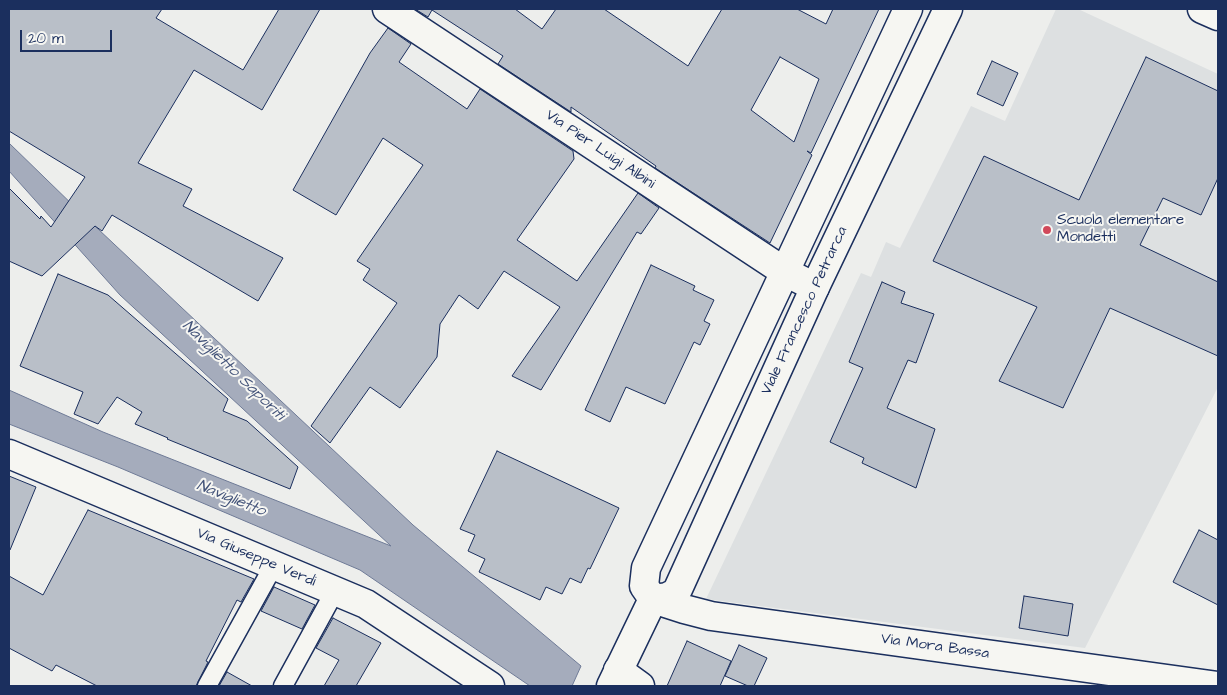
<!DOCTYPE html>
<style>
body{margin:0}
#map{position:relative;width:1227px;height:695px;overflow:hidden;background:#edeeec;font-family:"Architects Daughter",sans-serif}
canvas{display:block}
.frame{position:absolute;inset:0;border:10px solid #1b2f5e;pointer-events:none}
.scale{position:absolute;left:20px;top:30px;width:92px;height:22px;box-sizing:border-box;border:2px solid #1b2f5e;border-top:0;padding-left:6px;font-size:15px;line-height:18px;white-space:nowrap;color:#1b2f5e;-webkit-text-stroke:4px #f6f6f2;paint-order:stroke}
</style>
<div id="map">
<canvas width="1227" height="695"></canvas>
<div class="frame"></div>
<div class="scale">20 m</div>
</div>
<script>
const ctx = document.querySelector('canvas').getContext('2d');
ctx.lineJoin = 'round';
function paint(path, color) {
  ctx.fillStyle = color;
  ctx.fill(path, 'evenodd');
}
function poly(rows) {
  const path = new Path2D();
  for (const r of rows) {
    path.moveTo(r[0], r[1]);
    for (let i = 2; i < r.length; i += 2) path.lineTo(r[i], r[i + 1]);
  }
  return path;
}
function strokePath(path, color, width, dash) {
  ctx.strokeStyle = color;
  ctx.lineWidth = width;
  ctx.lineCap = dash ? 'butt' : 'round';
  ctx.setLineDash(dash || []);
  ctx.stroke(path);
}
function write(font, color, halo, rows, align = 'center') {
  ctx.font = font + ' "Architects Daughter",sans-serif';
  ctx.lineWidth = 4;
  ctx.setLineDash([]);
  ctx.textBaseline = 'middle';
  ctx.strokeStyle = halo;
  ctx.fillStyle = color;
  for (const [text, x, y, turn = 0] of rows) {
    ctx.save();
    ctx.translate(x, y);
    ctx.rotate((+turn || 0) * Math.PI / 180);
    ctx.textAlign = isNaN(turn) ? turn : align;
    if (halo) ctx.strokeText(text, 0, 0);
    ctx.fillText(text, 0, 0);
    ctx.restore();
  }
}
const built = poly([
 [1056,9,1078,9,1218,74,1218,387,1085,648,706,599,861,273,871,277,886,242,900,248,971,106,1005,121]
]);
const water = poly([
 [9,143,81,213,413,525,581,666,572,686,530,686,360,570,118,467,9,424,9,390,103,432,391,546,120,295,9,171,9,143]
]);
const building = poly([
 [9,9,162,9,156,18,243,70,279,9,320,9,262,110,194,70,138,163,192,189,183,206,283,258,258,301,112,215,102,231,95,226,42,276,9,261,9,188,40,219,41,216,51,227,85,177,9,131,9,9],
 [415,9,515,9,542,29,556,9,604,9,688,66,722,9,797,9,826,24,833,9,879,9,811,153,807,151,812,155,770,243,655,168,656,166,571,107,571,112,498,64,503,56,432,10,428,17,415,9],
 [780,57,819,79,794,142,751,110,780,57],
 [388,28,411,44,399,62,467,109,480,89,573,151,574,159,517,240,577,281,638,193,659,208,641,234,637,232,541,390,512,376,560,307,504,271,478,309,459,295,440,324,437,357,400,408,370,387,330,443,311,426,397,303,363,280,370,269,357,261,423,165,383,138,336,215,293,190,370,53,388,28],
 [1146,57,1218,91,1218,178,1201,215,1163,198,1140,245,1218,282,1218,356,1110,308,1063,408,999,381,1037,307,933,261,984,156,1079,200,1146,57],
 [992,61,1018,73,1003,106,977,94,992,61],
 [651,265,695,286,693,290,714,300,704,321,710,324,700,345,694,342,665,404,626,387,610,422,585,410,651,265],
 [58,274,108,295,228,399,223,411,247,421,298,467,290,489,167,439,168,438,135,424,142,412,117,397,98,424,74,414,83,392,20,366,58,274],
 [882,282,905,292,901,303,934,314,916,363,908,360,887,408,935,429,916,488,862,463,864,458,830,442,863,368,849,362,882,282],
 [497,451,619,508,590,569,588,568,581,583,570,578,562,594,546,587,540,600,479,572,485,559,468,551,475,535,460,529,497,451],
 [9,476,36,487,10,550,9,550,9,476],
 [88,510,254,579,241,602,237,600,206,661,208,662,196,686,97,686,56,665,52,671,9,648,9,576,43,595,88,510],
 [1199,530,1218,540,1218,605,1173,582,1199,530],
 [274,587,315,605,302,629,261,611,274,587],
 [1024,596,1073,604,1068,636,1019,628,1024,596],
 [333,618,381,643,356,686,324,686,339,660,316,648,333,618],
 [687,641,731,661,720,686,667,686,687,641],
 [739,645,767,658,754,686,748,686,725,676,739,645],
 [227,672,252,686,219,686,227,672]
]);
const service = poly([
 [207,686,274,565],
 [283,686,335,591]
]);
const minor = poly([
 [387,9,785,272,815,287],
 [1202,9,1218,16],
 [9,454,366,604,490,686],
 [653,599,684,609,711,616,1218,686],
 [618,670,640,686]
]);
const secondary = poly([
 [653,599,667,597,675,593,678,589,815,287,948,9],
 [653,599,644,586,646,568,908,9],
 [611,686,653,599]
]);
const markers = [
 [1047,230,5,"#d1495b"]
];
const streetNames = [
 ["Via Pier Luigi Albini",600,150,34],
 ["Viale Francesco Petrarca",805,311,-65],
 ["Via Giuseppe Verdi",256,558,23],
 ["Via Mora Bassa",935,647,8]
];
const poiNames = [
 ["Scuola elementare",1057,221],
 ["Mondetti",1057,238]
];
const waterNames = [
 ["Naviglietto Saporiti",233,371,44],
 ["Naviglietto",231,499,22]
];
paint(built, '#dde0e1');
paint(water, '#a5acbc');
strokePath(water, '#6e7a96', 1);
paint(building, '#b9bfc8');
strokePath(building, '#1b2f5e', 1);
strokePath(service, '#1b2f5e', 21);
strokePath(minor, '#1b2f5e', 31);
strokePath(secondary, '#1b2f5e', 31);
strokePath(service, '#f6f6f2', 18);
strokePath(minor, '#f6f6f2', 28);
strokePath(secondary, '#f6f6f2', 28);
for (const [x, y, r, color] of markers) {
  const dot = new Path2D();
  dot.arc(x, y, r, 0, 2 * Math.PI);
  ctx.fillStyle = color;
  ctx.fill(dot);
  strokePath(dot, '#f6f6f2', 2);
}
write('15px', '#1b2f5e', '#f6f6f2', streetNames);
write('15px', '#1b2f5e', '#f6f6f2', poiNames, 'left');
write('italic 16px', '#44547a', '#f6f6f2', waterNames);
</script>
